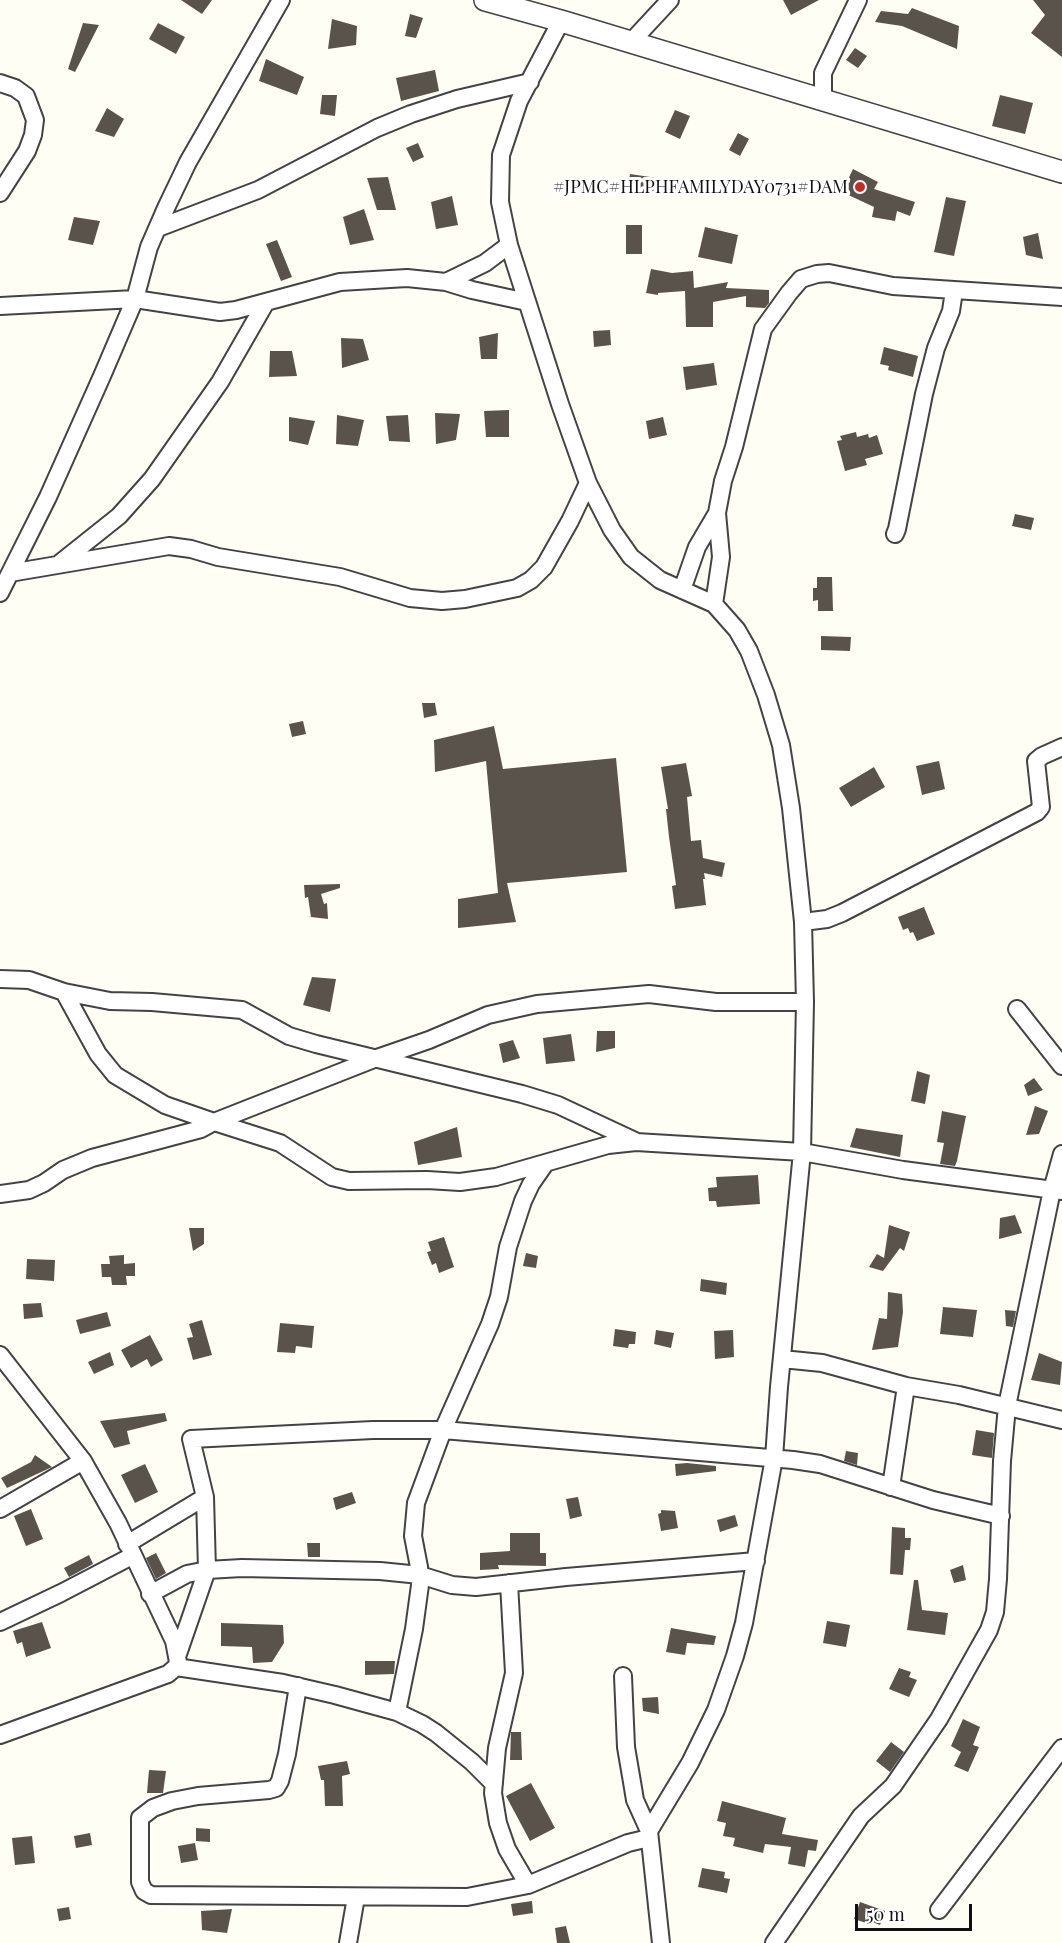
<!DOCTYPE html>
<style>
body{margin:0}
#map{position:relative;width:1062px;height:1943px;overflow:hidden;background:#fffef4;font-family:"Playfair Display",serif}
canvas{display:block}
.scale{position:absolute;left:855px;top:1904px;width:117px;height:27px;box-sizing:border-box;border:3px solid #101010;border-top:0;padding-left:8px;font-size:18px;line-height:21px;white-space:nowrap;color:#101010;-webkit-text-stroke:4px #fff;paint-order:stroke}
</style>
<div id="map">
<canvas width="1062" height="1943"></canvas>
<div class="scale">50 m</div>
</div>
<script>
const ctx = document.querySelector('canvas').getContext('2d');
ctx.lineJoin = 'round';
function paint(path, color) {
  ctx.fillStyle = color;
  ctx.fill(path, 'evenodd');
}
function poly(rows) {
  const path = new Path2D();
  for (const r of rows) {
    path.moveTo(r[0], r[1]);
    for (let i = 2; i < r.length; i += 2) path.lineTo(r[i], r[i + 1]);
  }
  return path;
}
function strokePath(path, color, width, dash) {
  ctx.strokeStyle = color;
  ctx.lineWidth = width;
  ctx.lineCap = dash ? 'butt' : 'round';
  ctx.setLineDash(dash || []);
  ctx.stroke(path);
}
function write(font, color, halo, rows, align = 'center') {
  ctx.font = font + ' "Playfair Display",serif';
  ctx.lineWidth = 6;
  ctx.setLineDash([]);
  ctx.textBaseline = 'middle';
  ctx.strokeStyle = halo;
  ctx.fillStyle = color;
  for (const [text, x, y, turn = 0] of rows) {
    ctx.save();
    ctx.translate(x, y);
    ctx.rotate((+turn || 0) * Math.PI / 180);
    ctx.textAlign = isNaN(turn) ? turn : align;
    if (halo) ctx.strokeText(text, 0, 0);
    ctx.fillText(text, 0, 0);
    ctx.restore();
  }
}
const building = poly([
 [181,0,212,0,202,14],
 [783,0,819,0,791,15],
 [1033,0,1062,0,1062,57,1031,33,1045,15],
 [912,8,959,26,957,49,902,26,875,22,881,11,908,14],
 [410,14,423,18,416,38,405,36],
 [332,19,357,26,356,45,328,49],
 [83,23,99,25,75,72,68,69],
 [158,23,185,37,176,54,149,39],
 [855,48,867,56,858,68,846,60],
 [266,59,304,77,297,95,259,81],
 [435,70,439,91,401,101,396,78],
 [322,95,337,95,335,116,320,114],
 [1000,95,1033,103,1025,134,992,126],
 [107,108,124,119,114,137,95,131],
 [675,110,690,116,680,139,665,132],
 [738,133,749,139,740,156,729,150],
 [418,143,424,157,413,162,406,148],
 [853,169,878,182,874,189,915,202,910,216,897,211,895,221,872,217,874,207,842,192],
 [630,174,657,178,655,192,628,187],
 [388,177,396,210,377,210,367,178],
 [452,196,458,225,436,229,431,202],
 [946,197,966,201,954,256,934,252],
 [364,209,374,240,350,245,343,217],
 [74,217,100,221,93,245,68,240],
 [626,225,642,225,642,254,626,254],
 [705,227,738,235,732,264,698,257],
 [1038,233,1043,259,1026,255,1023,237],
 [277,240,292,277,281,281,266,244],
 [651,269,672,273,693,271,694,288,728,282,726,288,769,290,769,303,765,308,746,307,746,296,713,302,713,327,686,327,685,291,658,293,658,295,646,293],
 [610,330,611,345,594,347,593,331],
 [498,333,497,359,481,359,479,337],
 [341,338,363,339,369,360,342,368],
 [884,347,918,356,913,377,888,370,889,366,880,364],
 [270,351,292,351,297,376,269,377],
 [714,363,717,385,686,390,683,367],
 [509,410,509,437,486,437,484,411],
 [435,413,460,414,456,440,436,444],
 [337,415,364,420,358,446,336,444],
 [408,415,410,442,389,441,386,416],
 [289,417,315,421,308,445,289,441],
 [663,417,667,435,649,439,646,421],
 [856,432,857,437,868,434,869,438,877,435,883,454,865,459,867,465,845,471,837,441,842,440,840,436],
 [1015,514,1034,518,1031,530,1012,526],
 [817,577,832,577,833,611,818,611,818,600,813,601,813,588,817,588],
 [821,636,851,637,850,651,821,650],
 [422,703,435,703,437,715,424,718],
 [303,721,306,734,292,737,289,724],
 [494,726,503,769,616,758,627,872,507,883,516,922,458,928,458,899,498,893,486,761,435,772,434,740],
 [939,761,945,789,922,795,916,766],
 [686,763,692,796,687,797,691,841,701,840,703,858,725,863,722,877,704,873,705,879,703,879,706,905,675,909,672,886,676,885,669,837,666,809,668,809,661,767],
 [874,767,885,787,851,807,839,788],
 [340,884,340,888,321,894,324,904,327,903,328,919,311,917,308,897,305,898,304,885],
 [924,907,935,934,917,941,913,932,910,933,908,928,903,930,898,917],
 [312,977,336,979,330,1012,303,1005],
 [597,1031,615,1031,615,1048,596,1052],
 [571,1034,575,1061,546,1064,543,1038],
 [513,1040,520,1058,503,1063,499,1044],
 [917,1071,930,1075,925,1104,911,1101],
 [1034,1078,1043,1090,1028,1096,1024,1085],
 [1035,1106,1048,1111,1039,1134,1026,1135],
 [942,1111,966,1116,957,1161,955,1166,940,1164,944,1143,937,1142],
 [457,1127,462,1157,418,1165,414,1142],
 [856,1128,903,1135,900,1157,850,1147],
 [758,1175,760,1204,717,1207,716,1201,709,1201,708,1188,717,1187,716,1177],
 [1015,1215,1022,1233,999,1239,1000,1218],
 [889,1225,910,1232,904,1251,900,1248,883,1271,869,1267,877,1254,884,1258],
 [189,1228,204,1228,204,1244,193,1251],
 [444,1237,454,1267,439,1273,436,1263,432,1265,427,1252,431,1251,428,1242],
 [526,1253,538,1256,536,1268,523,1266],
 [124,1255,124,1264,135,1263,135,1276,126,1276,127,1285,112,1285,111,1277,102,1277,101,1264,110,1264,109,1256],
 [27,1259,55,1260,54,1281,26,1279],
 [701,1279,727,1283,726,1295,700,1291],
 [888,1292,902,1294,903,1312,898,1347,872,1350,879,1318,887,1319],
 [41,1303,43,1317,24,1319,23,1304],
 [943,1307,977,1310,973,1337,940,1334],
 [1005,1310,1016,1311,1013,1327,1006,1326],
 [107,1312,111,1326,80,1334,76,1320],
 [202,1320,212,1355,193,1360,187,1338,193,1337,189,1324],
 [280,1323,314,1326,312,1348,296,1346,295,1353,277,1352],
 [615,1329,636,1332,635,1344,629,1344,628,1348,613,1346],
 [656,1330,674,1333,671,1348,654,1344],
 [733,1330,734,1357,715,1359,714,1331],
 [150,1335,163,1360,151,1367,147,1359,131,1368,121,1350],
 [110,1352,114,1365,94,1374,88,1362],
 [1039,1353,1062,1362,1060,1385,1031,1380],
 [165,1413,167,1421,127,1431,130,1444,114,1448,100,1421],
 [976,1430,994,1433,992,1458,972,1455],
 [846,1451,858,1453,857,1465,844,1461],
 [35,1455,52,1467,7,1488,1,1478,31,1462],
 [687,1463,716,1466,716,1471,676,1476,675,1464],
 [145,1464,158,1492,135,1503,121,1475],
 [352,1492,356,1503,336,1510,333,1498],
 [578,1497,582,1516,570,1519,566,1499],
 [31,1509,43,1539,26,1546,14,1516],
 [661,1510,675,1511,678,1528,661,1531,658,1514,661,1513],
 [735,1515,738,1526,720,1532,717,1520],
 [892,1527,905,1528,905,1538,911,1538,910,1550,905,1550,903,1575,890,1574],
 [510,1533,540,1533,540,1553,546,1553,546,1566,498,1565,499,1569,480,1570,480,1553,510,1551],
 [307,1543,320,1543,320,1557,308,1557],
 [156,1553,166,1573,156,1579,146,1558],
 [89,1555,93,1564,69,1577,64,1568],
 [963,1565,966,1580,954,1583,950,1570],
 [914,1580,918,1580,922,1610,948,1613,945,1635,907,1630],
 [827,1621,850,1625,846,1647,823,1643],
 [42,1622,51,1648,26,1657,22,1642,17,1644,13,1631],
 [221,1623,283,1625,284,1643,272,1662,253,1663,252,1647,221,1646],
 [671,1628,716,1636,714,1645,687,1643,685,1655,666,1652],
 [365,1661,395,1661,394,1674,365,1675],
 [899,1668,911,1672,909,1677,917,1680,909,1697,889,1689],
 [658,1697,659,1714,643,1711,642,1698],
 [963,1719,980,1727,973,1745,979,1747,968,1772,954,1766,961,1752,951,1746],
 [511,1732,521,1732,522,1760,510,1760],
 [891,1742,904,1752,890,1772,876,1761],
 [347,1761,350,1774,342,1776,343,1806,325,1806,324,1780,321,1780,318,1766],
 [149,1770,166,1771,163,1793,147,1793],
 [531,1783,555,1828,530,1841,506,1796],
 [722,1801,786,1818,782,1834,818,1840,816,1851,808,1850,805,1867,788,1864,791,1847,765,1844,763,1853,733,1846,735,1838,723,1836,726,1823,717,1821],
 [196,1828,210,1829,210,1842,196,1841],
 [90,1833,92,1845,76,1848,74,1836],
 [32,1836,35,1863,15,1865,12,1838],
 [195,1843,198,1860,181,1863,178,1846],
 [702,1868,725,1872,724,1878,730,1879,727,1893,698,1887],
 [532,1901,533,1913,513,1916,511,1904],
 [860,1902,885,1911,880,1925,870,1921,869,1924,854,1919],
 [69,1907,71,1919,59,1921,57,1909],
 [232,1909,227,1933,202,1930,201,1911],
 [566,1926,570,1943,557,1943,555,1928]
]);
const minor = poly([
 [561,21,519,101,501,155,500,202,509,245,560,404,588,483,612,530,631,557,660,580,714,604,737,630,749,651,766,695,781,745,791,808,803,922,805,1002,802,1152,779,1387,774,1458,744,1623,735,1656,716,1710,690,1763,649,1831,661,1943],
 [631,42,670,0],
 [0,83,15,88,26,96,35,120,33,135,27,151,0,193],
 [823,101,823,73,858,0],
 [158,228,258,190,377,128,411,114,457,99,530,82],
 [446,282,485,263,509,245],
 [0,306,135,299,220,312,236,310,340,282,407,278,446,282,472,290,527,302],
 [895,534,897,529,924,394,936,348,951,311,954,291],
 [60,563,119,516,152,479,220,382,266,302],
 [10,573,169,546,191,549,218,557,340,577,410,598,442,601,465,599,517,588,531,580,544,567,570,521,588,483],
 [682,590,697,547,717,513,723,481,734,447,763,329,789,293,801,279,817,274,829,273,893,286,1062,297],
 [0,593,48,497,102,376,135,299,149,247,166,208,188,162,281,0],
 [714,604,721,557,717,513],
 [803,922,827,919,842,913,1037,812,1041,807,1036,761,1042,756,1062,747],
 [0,979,29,980,64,992,110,1001,152,1002,242,1010,289,1036,316,1044,522,1094,558,1105,635,1141],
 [64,992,98,1054,115,1075,165,1105,214,1122,374,1059,429,1040,488,1015,537,1004,649,994,716,1002,805,1002],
 [1017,1009,1062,1066],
 [0,1194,29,1190,44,1183,63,1170,92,1158,201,1129,214,1122,280,1143,332,1177,349,1181,427,1180,460,1182,496,1177,608,1145,636,1142,802,1152,903,1170,1062,1191],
 [0,1355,83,1461,118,1523,174,1641,178,1662,176,1667,168,1674,0,1735],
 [782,1359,822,1363,906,1386,959,1395,1062,1420],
 [891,1487,906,1386],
 [0,1509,83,1461],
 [127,1544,205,1497],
 [509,1583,514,1673,497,1748,493,1793,498,1823,507,1849,528,1885],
 [150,1594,187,1574,207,1570,242,1568,380,1571,420,1575,452,1585,476,1587,566,1577,756,1561],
 [0,1622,61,1593,132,1556],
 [178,1654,207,1570,205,1497,191,1439,373,1430,443,1430,793,1460,820,1464,933,1500,1001,1516],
 [176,1667,283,1683,335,1695,397,1712,422,1724,436,1733,472,1762,494,1784],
 [623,1676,626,1747,632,1782,635,1800,649,1831],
 [298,1686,287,1754,280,1781,276,1788,269,1790,198,1796,172,1801,153,1808,140,1818,140,1882,144,1891,151,1895,467,1897,528,1885,628,1843,649,1838],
 [397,1712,414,1629,420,1585,419,1567,413,1536,416,1503,443,1430,490,1324,499,1297,508,1247,523,1201,531,1184,545,1164],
 [939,1910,1062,1748],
 [348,1943,356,1897],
 [774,1943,861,1816,893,1786,939,1719,989,1630,995,1612,998,1579,1002,1461,1007,1406,1052,1190,1062,1154]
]);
const tertiary = poly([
 [485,0,561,21,1062,172]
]);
const markers = [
 [860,187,6,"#c52b24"]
];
const poiNames = [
 ["#JPMC#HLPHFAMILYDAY0731#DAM",848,187]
];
paint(building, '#5a534c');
strokePath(minor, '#434343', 20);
strokePath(tertiary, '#434343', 24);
strokePath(minor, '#fff', 16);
strokePath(tertiary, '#fff', 21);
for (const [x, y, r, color] of markers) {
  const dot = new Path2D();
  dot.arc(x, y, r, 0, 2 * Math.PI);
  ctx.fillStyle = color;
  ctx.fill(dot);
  strokePath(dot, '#fff', 2);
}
write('18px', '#101010', '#fff', poiNames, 'right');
</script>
